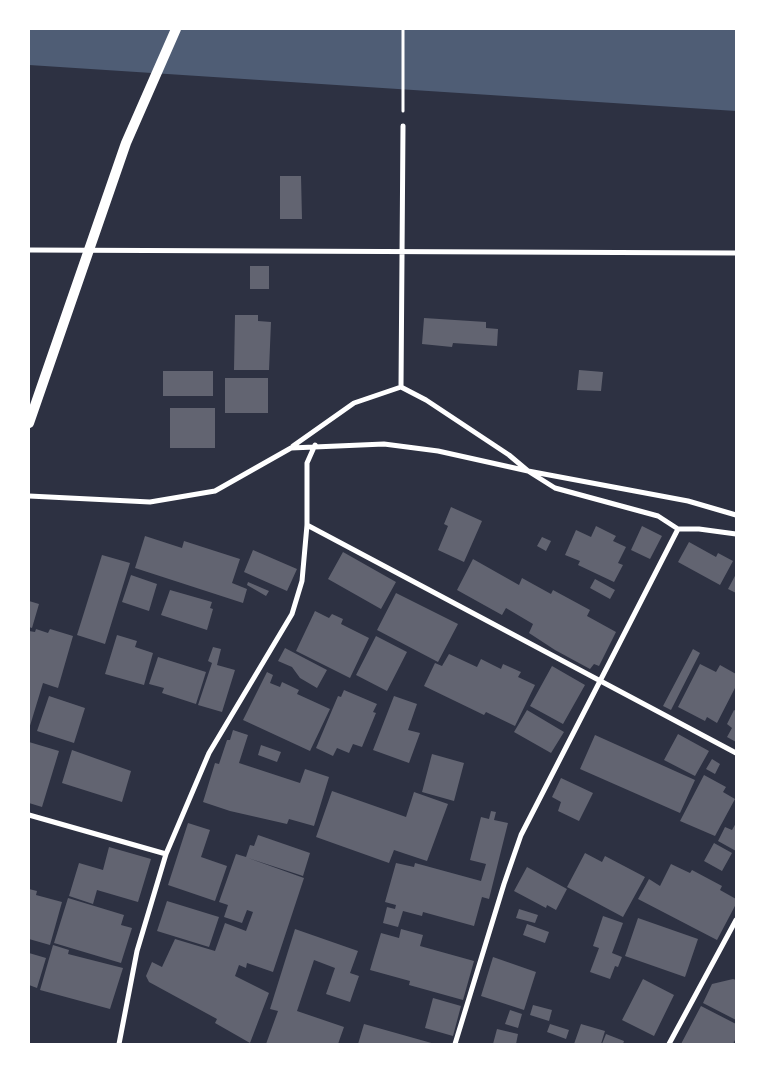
<!DOCTYPE html>
<style>
body{margin:0}
#map{position:relative;width:765px;height:1073px;overflow:hidden;background:#2d3142;font-family:"Open Sans",sans-serif}
canvas{display:block}
.frame{position:absolute;inset:0;border:30px solid #fff;pointer-events:none}
</style>
<div id="map">
<canvas width="765" height="1073"></canvas>
<div class="frame"></div>
</div>
<script>
const ctx = document.querySelector('canvas').getContext('2d');
ctx.lineJoin = 'round';
function paint(path, color) {
  ctx.fillStyle = color;
  ctx.fill(path, 'evenodd');
}
function poly(rows) {
  const path = new Path2D();
  for (const r of rows) {
    path.moveTo(r[0], r[1]);
    for (let i = 2; i < r.length; i += 2) path.lineTo(r[i], r[i + 1]);
  }
  return path;
}
function strokePath(path, color, width, dash) {
  ctx.strokeStyle = color;
  ctx.lineWidth = width;
  ctx.lineCap = dash ? 'butt' : 'round';
  ctx.setLineDash(dash || []);
  ctx.stroke(path);
}
const water = poly([
 [29,29,736,29,736,111,29,65]
]);
const building = poly([
 [280,176,301,176,302,219,280,219],
 [250,266,269,266,269,289,250,289],
 [235,315,258,315,258,321,271,322,269,370,234,370],
 [424,318,486,322,486,328,498,329,497,346,453,343,452,347,422,344],
 [579,370,603,372,601,391,577,390],
 [163,371,213,371,213,396,163,396],
 [225,378,268,378,268,413,225,413],
 [170,408,215,408,215,448,170,448],
 [451,507,482,521,464,562,438,550,448,526,444,524],
 [596,526,616,536,613,541,626,547,618,563,623,565,614,582,578,565,580,561,565,555,576,530,591,537],
 [642,526,662,536,650,559,631,550],
 [145,536,182,548,184,541,240,559,232,583,247,589,243,603,135,568],
 [542,537,551,541,546,551,537,546],
 [689,542,716,557,718,553,733,561,720,585,678,562],
 [253,550,297,569,287,591,244,572],
 [343,552,396,582,381,609,328,579],
 [102,555,130,563,105,644,77,635],
 [473,559,519,585,522,578,551,594,553,590,590,610,587,616,616,632,599,666,594,664,590,669,555,650,529,633,533,624,506,608,502,615,457,590],
 [736,574,736,593,728,589],
 [131,575,157,584,149,611,122,602],
 [595,579,615,590,610,599,590,588],
 [248,582,269,591,266,596,247,585],
 [170,590,212,602,210,608,213,609,207,630,161,615],
 [396,593,458,624,438,662,377,630],
 [29,601,39,604,32,628,29,627],
 [315,611,329,618,332,614,343,619,341,624,369,638,350,678,296,651],
 [36,629,48,633,50,629,73,636,58,688,43,683,29,729,29,631,35,632],
 [117,635,137,641,135,647,153,653,144,685,105,674],
 [376,636,407,652,387,691,356,675],
 [213,647,221,649,217,665,235,670,222,712,198,705,212,663,208,661],
 [285,648,327,670,317,688,300,678,292,667,278,661],
 [693,649,700,653,671,710,663,706],
 [449,654,477,667,481,659,501,669,503,664,521,672,518,677,535,685,515,726,486,712,484,715,424,686,435,663,442,666],
 [158,657,206,672,196,704,162,693,164,688,149,684],
 [700,664,716,672,720,665,736,674,736,686,717,723,707,717,705,721,678,707],
 [552,666,585,685,563,724,530,706],
 [267,672,273,675,270,683,280,687,282,682,299,690,297,694,330,709,310,751,243,720],
 [344,690,377,704,373,712,376,713,362,747,353,744,349,753,337,748,333,756,316,748,338,696,341,697],
 [49,696,85,708,74,743,37,731],
 [394,696,417,704,408,730,420,733,409,763,373,750],
 [527,710,564,732,551,753,514,732],
 [734,710,736,711,736,742,727,737,732,728,727,724],
 [233,730,248,735,239,763,300,783,305,769,329,777,314,826,289,819,287,824,230,811,203,802,215,763,219,764,227,740,230,740],
 [678,734,709,751,695,776,664,760],
 [595,735,695,780,680,813,580,769],
 [29,742,59,751,42,807,29,803],
 [261,745,281,752,277,762,258,755],
 [72,750,131,771,122,802,62,783],
 [432,754,464,763,454,801,422,792],
 [712,759,720,764,715,774,706,769],
 [704,775,726,787,723,792,735,799,715,836,680,821],
 [561,778,593,793,579,821,558,811,561,802,552,797],
 [332,791,406,817,414,792,448,804,427,861,394,850,389,863,316,837],
 [491,811,496,812,494,820,508,823,489,899,482,897,474,926,423,912,422,916,403,911,398,927,383,923,387,907,395,909,396,905,385,902,396,863,414,867,415,863,481,881,486,864,470,860,481,817,489,819],
 [188,823,210,830,201,857,227,866,215,901,168,885],
 [736,823,736,851,718,841,725,827,732,830],
 [258,835,310,853,303,876,248,858,304,878,273,972,247,963,246,968,239,965,235,976,269,993,250,1043,215,1023,217,1019,149,982,146,976,152,962,162,967,175,939,215,951,225,923,246,931,253,912,247,910,242,923,224,917,228,905,219,902,236,854,246,857,250,845,254,846],
 [714,843,732,853,722,871,704,861],
 [109,847,151,859,138,902,97,890,93,904,69,896,79,863,103,870],
 [585,853,602,862,605,856,645,877,623,917,567,887],
 [671,864,690,873,692,870,722,886,720,890,736,899,736,904,717,940,638,899,649,879,660,886],
 [527,867,567,889,556,910,547,905,546,908,514,891],
 [29,889,37,891,36,895,62,902,50,945,29,939],
 [68,898,124,915,121,925,132,928,121,963,54,943],
 [167,901,219,917,209,947,157,931],
 [519,909,538,915,535,923,516,918],
 [603,916,623,923,612,953,622,957,618,967,615,966,610,979,590,972,599,948,593,946],
 [638,918,698,939,685,977,625,956],
 [527,924,549,932,545,943,523,935],
 [295,929,358,951,350,973,359,976,350,1002,326,994,335,968,314,960,297,1011,344,1027,338,1044,266,1044,278,1011,270,1009],
 [401,929,423,935,420,946,474,961,463,1000,409,985,410,981,370,970,381,933,399,938],
 [53,945,69,950,68,954,123,968,110,1009,40,990],
 [29,953,46,958,37,988,29,985],
 [493,957,536,972,524,1010,481,996],
 [643,979,674,995,654,1036,622,1020],
 [733,979,736,980,736,1020,703,1003,712,984],
 [433,998,461,1006,453,1036,425,1028],
 [533,1005,552,1010,549,1021,530,1015],
 [701,1006,736,1024,736,1038,733,1044,681,1044],
 [510,1010,522,1014,518,1028,505,1024],
 [364,1024,435,1044,358,1044],
 [550,1024,569,1030,566,1039,547,1032],
 [581,1024,605,1031,601,1044,574,1044],
 [497,1029,518,1034,516,1044,493,1044],
 [606,1034,624,1041,623,1044,602,1044]
]);
const path = poly([
 [403,111,403,29]
]);
const minor = poly([
 [29,250,736,253],
 [401,387,403,126],
 [293,446,354,403,401,387,426,400,509,455,528,471,688,501,736,515],
 [29,496,150,502,215,491,291,448,384,444,438,451,528,471,555,488,658,516,678,529,521,835,504,884,455,1044],
 [307,525,736,753],
 [678,529,699,529,736,534],
 [29,815,166,854],
 [119,1044,137,951,166,854,209,753,292,614,302,581,307,525,307,463,315,445],
 [669,1044,736,920]
]);
const secondary = poly([
 [29,423,126,143,176,29]
]);
paint(water, '#4f5d75');
paint(building, '#626471');
strokePath(path, '#fff', 3);
strokePath(minor, '#fff', 5);
strokePath(secondary, '#fff', 10);
</script>
